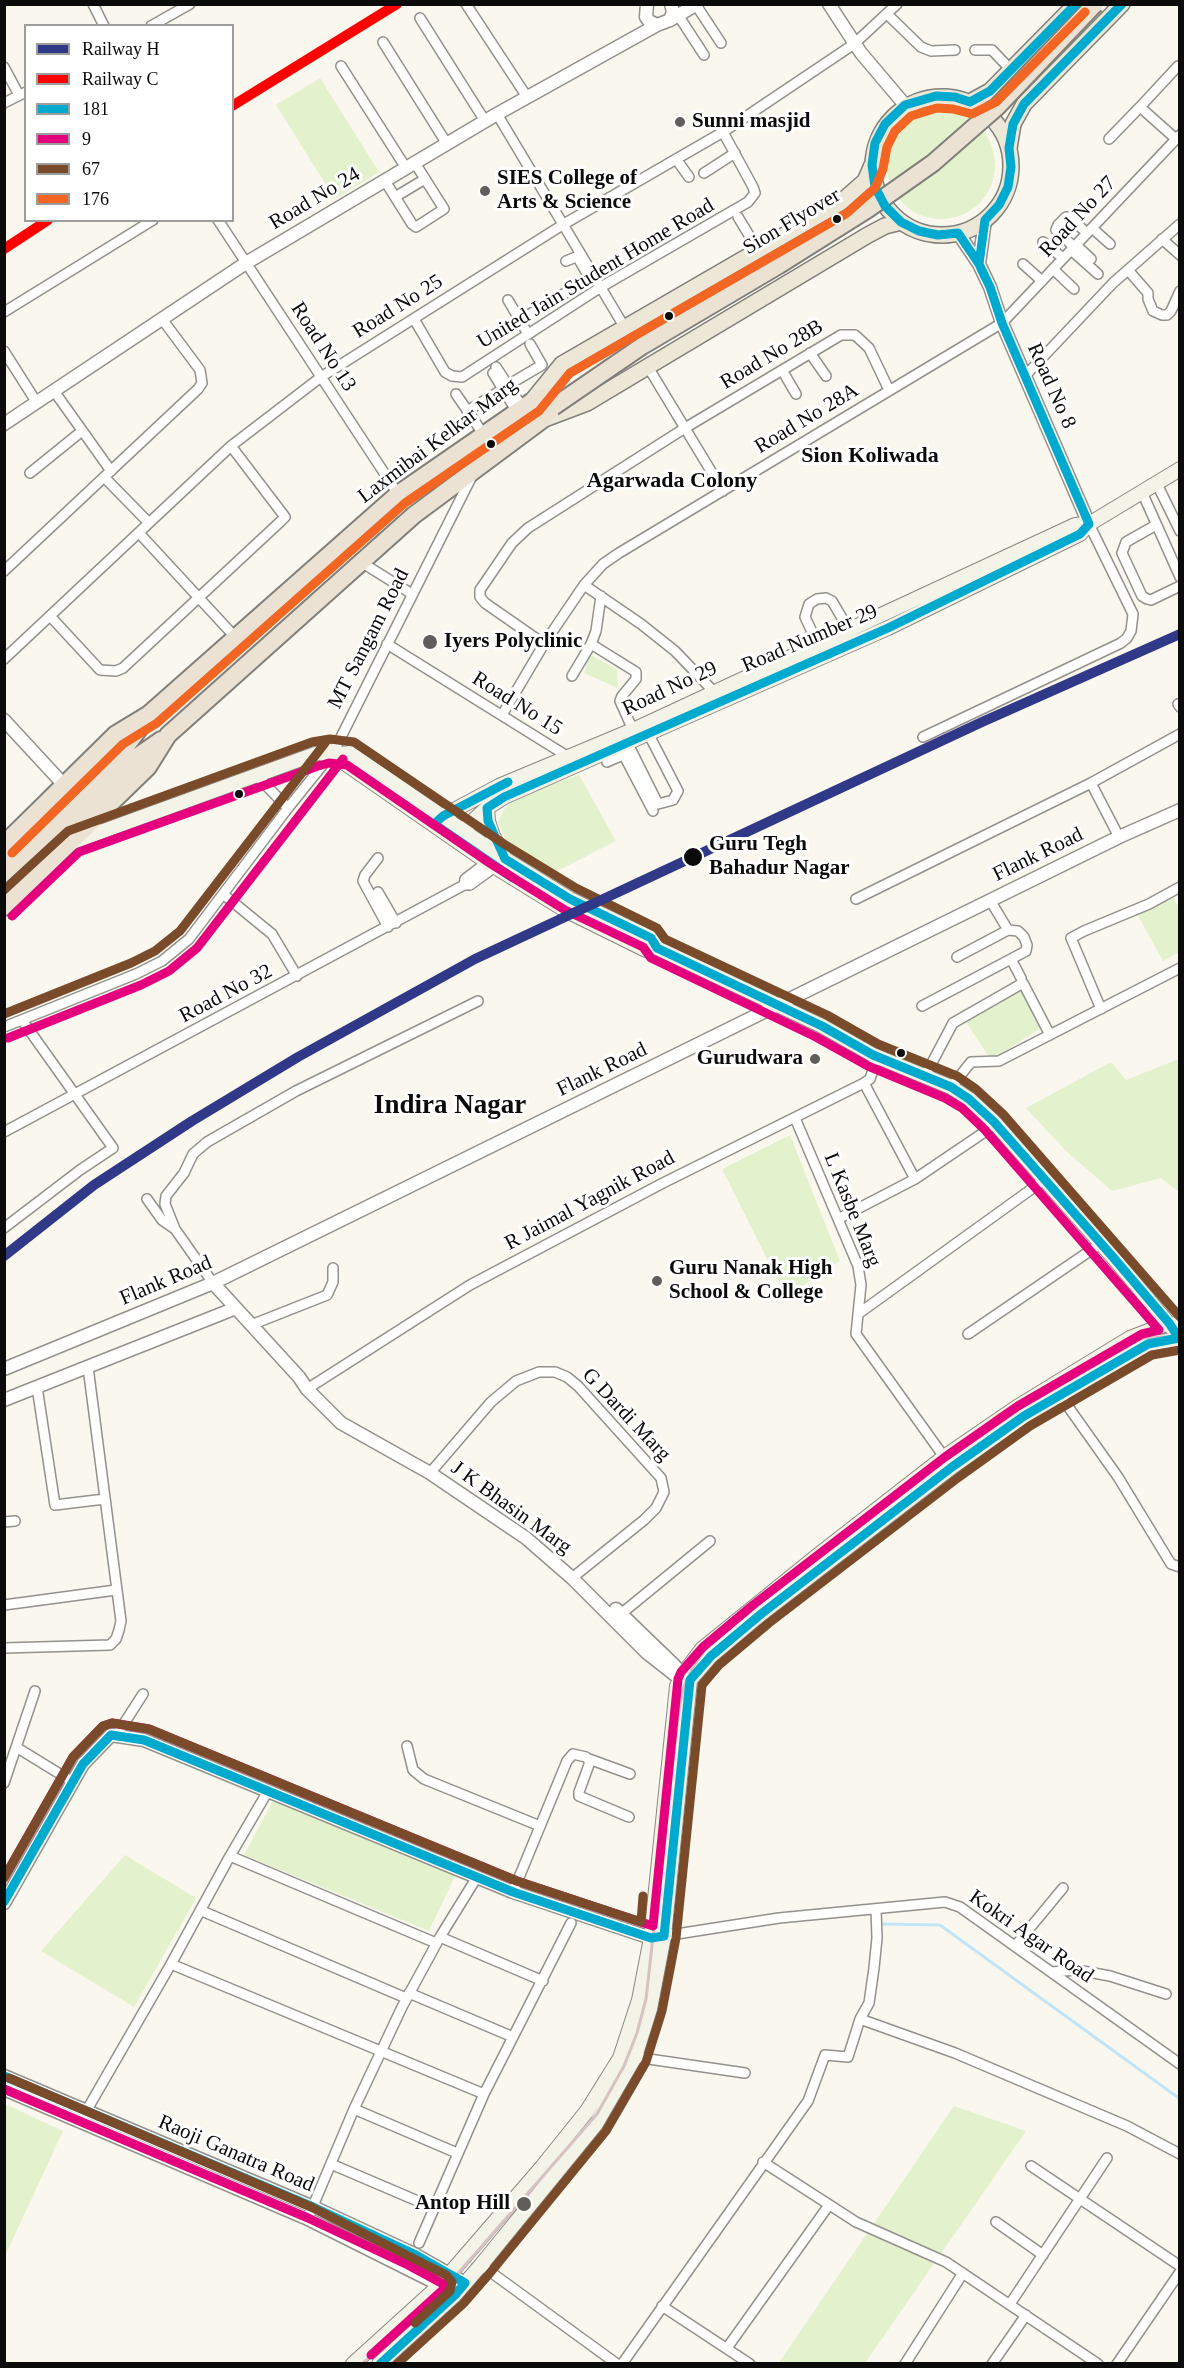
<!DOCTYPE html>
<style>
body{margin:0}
#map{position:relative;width:1184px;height:2368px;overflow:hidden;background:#faf7ee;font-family:Georgia,serif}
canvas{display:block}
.frame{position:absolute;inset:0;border:6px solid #0b0b0b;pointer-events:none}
.legend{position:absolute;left:24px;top:24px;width:210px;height:198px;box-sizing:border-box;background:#fff;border:2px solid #9d9d9d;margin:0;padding:8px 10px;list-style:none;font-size:18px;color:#0b0b0b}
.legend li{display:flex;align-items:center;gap:12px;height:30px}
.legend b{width:30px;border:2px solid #9d9d9d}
</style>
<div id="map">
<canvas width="1184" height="2368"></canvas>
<div class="frame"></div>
<ul class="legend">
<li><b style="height:8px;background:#303888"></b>Railway H</li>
<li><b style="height:8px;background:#f00"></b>Railway C</li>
<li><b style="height:8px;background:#00a9ce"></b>181</li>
<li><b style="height:8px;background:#e5007d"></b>9</li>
<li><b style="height:8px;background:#7a4b2a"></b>67</li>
<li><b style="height:8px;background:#f26522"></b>176</li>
</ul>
</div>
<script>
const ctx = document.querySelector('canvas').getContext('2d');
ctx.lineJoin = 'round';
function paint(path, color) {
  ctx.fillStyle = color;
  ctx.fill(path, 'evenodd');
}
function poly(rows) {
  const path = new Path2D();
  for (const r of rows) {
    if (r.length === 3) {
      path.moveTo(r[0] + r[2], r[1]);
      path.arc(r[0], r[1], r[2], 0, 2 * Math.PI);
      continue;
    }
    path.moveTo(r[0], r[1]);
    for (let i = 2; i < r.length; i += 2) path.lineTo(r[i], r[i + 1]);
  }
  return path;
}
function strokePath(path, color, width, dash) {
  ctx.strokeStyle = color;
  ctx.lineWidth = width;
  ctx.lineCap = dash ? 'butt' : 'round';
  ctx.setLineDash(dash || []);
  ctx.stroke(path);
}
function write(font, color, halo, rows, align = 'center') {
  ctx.font = font + ' Georgia,serif';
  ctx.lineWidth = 6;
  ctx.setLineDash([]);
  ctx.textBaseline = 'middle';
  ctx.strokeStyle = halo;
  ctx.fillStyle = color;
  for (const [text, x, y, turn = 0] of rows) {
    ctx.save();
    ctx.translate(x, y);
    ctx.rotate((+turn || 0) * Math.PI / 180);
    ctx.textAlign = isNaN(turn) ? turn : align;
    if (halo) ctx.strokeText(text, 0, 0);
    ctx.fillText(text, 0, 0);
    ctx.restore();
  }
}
const green = poly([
 [320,78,379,172,335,199,276,105],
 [941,165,54],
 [589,654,617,670,618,688,584,673],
 [579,775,616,841,551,874,505,839,498,822,505,808,520,794],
 [1172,895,1179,908,1179,952,1163,961,1137,914],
 [1020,983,1047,1024,991,1060,964,1019],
 [1179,1059,1179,1192,1161,1178,1112,1191,1066,1151,1026,1108,1111,1062,1126,1080],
 [790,1135,840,1261,786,1297,722,1169],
 [273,1801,455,1876,429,1931,244,1855],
 [125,1855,196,1898,134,2007,41,1951],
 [5,2104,63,2131,5,2256],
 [954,2106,1026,2131,865,2363,778,2364]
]);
const stream = poly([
 [881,1924,940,1925,1180,2099]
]);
const minor = poly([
 [93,4,104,26],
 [466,4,527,97],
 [696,5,721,43],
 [887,14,921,47,931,51,955,50],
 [678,15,704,55],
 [420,18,485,121],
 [151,26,190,4],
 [383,42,447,144],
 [975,50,992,50,1011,70],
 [341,66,406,168],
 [4,67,19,95],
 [4,103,26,92],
 [497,114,625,328],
 [1109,139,1140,107],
 [1176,139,1140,107,1178,66],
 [676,159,689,177],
 [704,173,735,153],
 [385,181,412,224,416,227,444,209,415,163],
 [395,197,425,179],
 [738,217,758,250],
 [218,220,398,494],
 [1092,228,1110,244],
 [1162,239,1180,255],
 [1043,242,1063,258],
 [1076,245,1091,259],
 [1074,247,1056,230,1058,225,1066,217,1069,217,1087,233],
 [1071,250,1098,274],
 [1023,264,1042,281],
 [1053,269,1074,289],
 [1128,270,1148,293,1148,299,1153,311,1162,315,1167,315,1171,311,1180,291],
 [508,300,528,334],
 [4,312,153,220],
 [414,319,445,372,452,376,462,377,601,287,748,202,755,193,753,187,723,132],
 [520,320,587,280,589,277,578,258,576,257,566,261],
 [4,351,37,403],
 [810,353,826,376],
 [496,367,523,408],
 [648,367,723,491],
 [782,370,796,394],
 [493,373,517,412],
 [1025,376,1113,283,1180,224],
 [508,385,542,365,530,344],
 [54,391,111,471],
 [456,394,484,435],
 [467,411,503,389],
 [30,473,82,431],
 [104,477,149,523],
 [1156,482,1180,531],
 [1142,492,1180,577],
 [1156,525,1126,542,1122,553,1142,596,1147,599,1151,600,1180,586],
 [139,533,236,638],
 [361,562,412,594],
 [4,571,198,389,202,383,200,370,162,319],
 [584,585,641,624,675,651,718,696],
 [50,616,100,670,116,671,123,668,280,522,285,517,231,446],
 [387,644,567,756,569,760],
 [544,644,485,603,480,597,480,590,512,543,528,528,685,428,841,335,855,335,869,348,889,390],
 [591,644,636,672,636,679,622,696,620,701,633,730],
 [820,649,805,617,809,604,817,599,826,598,832,601,849,630],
 [4,659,231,446,321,377,564,224,723,132,854,44,897,4],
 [572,676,591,644,596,631,601,596],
 [1178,704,1180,707],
 [502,715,544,644,584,585,603,564,619,553,1002,323,1180,135],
 [923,737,1121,643,1127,638,1131,631,1133,614,1089,524],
 [627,742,658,804,673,800,678,791,648,733],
 [619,746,653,811],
 [607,762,623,755],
 [256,775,288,808],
 [1091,783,1180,734],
 [378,858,365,875,363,881,388,927],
 [490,860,465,879,464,885,470,885,499,864],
 [378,892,396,923],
 [223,894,272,934,297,976],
 [856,899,1091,783,1119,837],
 [990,900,1008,930,1018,931,1024,937,1027,945,1026,951,1011,959],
 [957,957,1008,930],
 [922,1006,1011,959,1021,978],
 [1101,1009,1071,938,1084,931,1149,904,1180,887],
 [4,1027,136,974,162,961,189,939,288,808,334,751,472,476],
 [925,1076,953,1023,1023,983,1050,1035],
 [864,1083,915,1179],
 [951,1087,971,1062,999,1061,1180,968],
 [795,1118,858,1266,861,1285,856,1334,947,1461],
 [4,1132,464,885],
 [147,1199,162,1220,175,1229,213,1283],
 [838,1219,915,1179,986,1131,994,1122],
 [4,1228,80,1170,113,1148,22,1020],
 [175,1229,165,1204,166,1196,184,1173,193,1154,207,1142,296,1091,478,1001],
 [858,1314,1044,1180],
 [251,1325,327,1295,333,1282,333,1268],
 [968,1334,1100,1244],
 [37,1387,55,1505,105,1499],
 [307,1389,470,1285,663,1183,864,1083,870,1079,874,1067,873,1055],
 [1057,1391,1118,1477,1171,1564,1180,1567],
 [430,1473,491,1402,516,1381,539,1372,555,1372,567,1377,578,1386,661,1478,664,1492,656,1508,644,1520,572,1578],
 [4,1522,15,1521],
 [4,1605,116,1590],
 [616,1618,710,1541],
 [4,1648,110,1645,116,1639,119,1630,121,1621,88,1367],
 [116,1736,143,1694],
 [407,1746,413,1770,424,1779,540,1826],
 [16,1747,73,1782],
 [589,1759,630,1774],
 [4,1783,35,1691],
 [230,1856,268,1791],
 [513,1892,567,1761,573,1754,586,1757,590,1762,579,1792,579,1796,629,1817],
 [876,1909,877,1938,874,1968,869,2003,860,2019,955,2053,1127,2126,1180,2154],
 [202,1911,406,1998],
 [664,1936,779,1918,945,1902,960,1907,1180,2064],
 [440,1937,543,1981],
 [436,1943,230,1856,171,1964,484,2094],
 [1015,1946,1063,1888],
 [1051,1972,1077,1970,1110,1976,1166,1994],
 [409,1993,513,2037],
 [635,2057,745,2073],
 [354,2109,457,2153],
 [84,2115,171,1964],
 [763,2162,856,2222,946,2262,1098,2364],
 [331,2164,434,2208],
 [1031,2166,1180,2266],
 [310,2213,354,2109,402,2007,440,1937,477,1877],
 [996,2222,1043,2255],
 [419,2243,484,2094,571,1923],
 [481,2265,617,2364],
 [1010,2304,1107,2158],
 [662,2306,750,2364],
 [727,2348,829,2205],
 [622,2364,808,2101,825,2055,848,2057,860,2019],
 [905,2364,963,2273],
 [992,2364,1026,2315],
 [1117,2364,1180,2272]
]);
const tertiary = poly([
 [647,4,646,17,649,21,657,25,670,20,673,12,671,4],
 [829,4,861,53,905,105],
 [670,20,697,4],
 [958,233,979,264,990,287,1002,323,1089,524],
 [979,264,985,220],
 [4,424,246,263,497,114,657,25],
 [4,720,64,785],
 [213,1283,299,1377,307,1389,341,1423,430,1473,526,1538,572,1578,646,1652,688,1685],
 [4,1369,213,1283,1119,837,1180,810],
 [4,1400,236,1308],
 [616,1609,676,1667],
 [4,1903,83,1764,111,1735,144,1740,513,1892,651,1938,658,1937],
 [4,2076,313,2207,414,2254,465,2283],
 [4,2089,306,2218,440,2285,455,2295]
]);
const secondary = poly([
 [340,754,343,762,487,862,565,910,646,950,657,948],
 [487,808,488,821,493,836,504,857],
 [434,824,443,816,499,786,633,730,1075,525,1089,524],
 [454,838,487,808,504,797,888,628,1080,534,1089,524,1180,469],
 [73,842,315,754,330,751,340,754,350,753,497,854,570,899,651,938,657,948,822,1026,873,1055,951,1087,969,1099,994,1122,1112,1256,1173,1329],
 [353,2364,440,2285,542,2167,587,2111,620,2058,639,2000,651,1938,677,1686,683,1674,702,1649,817,1556,944,1457,1017,1407,1130,1338,1169,1323,1180,1327],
 [379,2364,455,2295,481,2265,596,2124,635,2057,650,2009,664,1936,690,1680,711,1656,761,1614,952,1467,1024,1416,1148,1344,1180,1339]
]);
const primary = poly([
 [942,166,69],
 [970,102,990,91,1076,4],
 [1009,148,1013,124,1024,104,1122,4],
 [531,402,562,364,840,203,865,181,872,165],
 [542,420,587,403,868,235,885,226,901,222]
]);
const trunk = poly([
 [4,844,116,734,149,714,398,494,531,402,547,396],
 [4,863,127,745,145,721],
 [4,883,138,756,161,740],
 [4,907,148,767,168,735,414,515,542,420,553,407]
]);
const rail = poly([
 [362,2364,454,2278,597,2114,624,2066,637,2033,646,1999,678,1716,683,1689,692,1669,704,1651,725,1628,1000,1414,1032,1394,1124,1344,1143,1338,1180,1336]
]);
const trunkBridge = poly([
 [553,407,642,346,779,265,868,209,933,163,997,107,1095,4]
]);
const bus1 = poly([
 [1076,4,990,91,970,102,955,97,936,96,905,105,885,124,875,143,872,165,875,187,885,206,901,222,919,231,938,235,958,233,979,264,990,287,1002,323,1089,524],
 [985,277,979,264,985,220,999,205,1008,187,1011,167,1009,148,1013,124,1024,104,1122,4],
 [508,782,443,816,434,824,513,878],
 [4,1902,83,1764,111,1735,144,1740,513,1892,651,1938,664,1936,690,1680,711,1656,761,1614,952,1467,1024,1416,1148,1344,1179,1338,1169,1323,1112,1256,994,1122,969,1099,951,1087,873,1055,822,1026,657,948,651,938,570,899,505,859,488,821,487,808,504,797,888,628,1080,534,1089,524],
 [4,2076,313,2207,414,2254,465,2283,455,2295,380,2364]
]);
const bus2 = poly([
 [8,1038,141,985,169,971,197,948,343,759],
 [4,1878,73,1757,103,1726,112,1723,149,1729,517,1881,653,1926,678,1679,681,1672,703,1647,753,1605,945,1457,1018,1406,1142,1334,1159,1330,985,1130,962,1108,945,1098,868,1066,816,1037,651,958,643,947,565,910,491,864,347,765,329,763,318,766,79,852,12,916],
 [4,2089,308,2218,408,2265,447,2286,371,2355]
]);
const bus3 = poly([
 [4,890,68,831,312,742,330,739,354,742,504,844,576,888,657,928,665,939,827,1015,878,1044,957,1076,976,1089,1003,1114,1180,1317],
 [4,1014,131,963,155,951,180,931,325,743],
 [4,1878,73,1757,103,1726,112,1723,149,1729,517,1881,641,1922,643,1896],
 [9,2078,311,2207,446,2275,452,2282,450,2291,415,2323],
 [397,2364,463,2304,490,2273,606,2131,646,2062,662,2011,676,1938,702,1685,719,1665,769,1623,959,1477,1030,1426,1152,1355,1180,1350]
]);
const bus4 = poly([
 [12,853,123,744,157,723,405,503,539,411,570,373,847,213,875,188,883,169,887,147,895,131,911,116,937,108,953,109,972,114,996,102,1085,12]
]);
const rail1 = poly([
 [4,1256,94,1185,192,1121,298,1057,475,959,982,722,1180,634]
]);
const rail2 = poly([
 [232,106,397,4],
 [4,249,48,220]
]);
const markers = [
 [680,122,6,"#5f5e5a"],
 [485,191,6,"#5f5e5a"],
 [837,219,5,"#0b0b0b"],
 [669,316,5,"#0b0b0b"],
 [491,444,5,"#0b0b0b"],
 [430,642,8,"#5f5e5a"],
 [239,794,5,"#0b0b0b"],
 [693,857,10,"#0b0b0b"],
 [901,1053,5,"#0b0b0b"],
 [815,1059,6,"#5f5e5a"],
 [657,1281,6,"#5f5e5a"],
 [524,2204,8,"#5f5e5a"]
];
const poiNames = [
 ["Sunni masjid",692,122],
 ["SIES College of",497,179],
 ["Arts & Science",497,203],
 ["Iyers Polyclinic",444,642],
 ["Gurudwara",803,1059,"right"],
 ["Guru Nanak High",669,1269],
 ["School & College",669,1293],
 ["Antop Hill",510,2204,"right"]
];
const streetNames = [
 ["Road No 24",315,199,-31],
 ["Road No 27",1078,217,-47],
 ["Sion Flyover",792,222,-31],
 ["United Jain Student Home Road",596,274,-31],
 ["Road No 25",398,307,-32],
 ["Road No 13",323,347,57],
 ["Road No 28B",772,355,-31],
 ["Road No 8",1051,386,66],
 ["Road No 28A",807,419,-31],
 ["Laxmibai Kelkar Marg",438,441,-37],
 ["MT Sangam Road",369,639,-63],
 ["Road Number 29",810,639,-23],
 ["Road No 29",670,689,-25],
 ["Road No 15",517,704,32],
 ["Flank Road",1038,855,-26],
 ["Road No 32",226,994,-28],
 ["Flank Road",602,1070,-26],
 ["R Jaimal Yagnik Road",590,1201,-28],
 ["L Kasbe Marg",852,1210,68],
 ["Flank Road",166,1281,-23],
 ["G Dardi Marg",626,1415,47],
 ["J K Bhasin Marg",511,1508,36],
 ["Kokri Agar Road",1031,1937,35],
 ["Raoji Ganatra Road",236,2154,23]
];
const stopNames = [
 ["Guru Tegh",709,845],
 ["Bahadur Nagar",709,869]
];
const neighbourhoodNames = [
 ["Sion Koliwada",870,456],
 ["Agarwada Colony",672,481]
];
const districtNames = [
 ["Indira Nagar",450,1106]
];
paint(green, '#e3f1cc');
strokePath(stream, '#c1e5f7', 3);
strokePath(minor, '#93918d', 12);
strokePath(tertiary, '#93918d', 15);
strokePath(secondary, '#898884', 16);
strokePath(primary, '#807f7a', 18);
strokePath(trunk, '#807f7a', 20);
strokePath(minor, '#fefefc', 9);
strokePath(tertiary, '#fefefc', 12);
strokePath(secondary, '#f4f3e8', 14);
strokePath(primary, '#ece7d6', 15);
strokePath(trunk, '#ebe2d4', 16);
strokePath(rail, '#d7c2c2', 3);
strokePath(trunkBridge, '#807f7a', 20, []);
strokePath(trunkBridge, '#ebe2d4', 16);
strokePath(bus1, '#00a9ce', 9);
strokePath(bus2, '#e5007d', 9);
strokePath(bus3, '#7a4b2a', 9);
strokePath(bus4, '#f26522', 9);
strokePath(rail1, '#303888', 10);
strokePath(rail2, '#f00', 10);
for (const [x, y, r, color] of markers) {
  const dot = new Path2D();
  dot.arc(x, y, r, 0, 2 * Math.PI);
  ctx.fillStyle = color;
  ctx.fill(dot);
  strokePath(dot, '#fff', 2);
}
write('bold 21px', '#0b0b0b', '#fff', poiNames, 'left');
write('21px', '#0b0b0b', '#fff', streetNames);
write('bold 21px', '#0b0b0b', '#fff', stopNames, 'left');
write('bold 22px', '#0b0b0b', '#fff', neighbourhoodNames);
write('bold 27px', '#0b0b0b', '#fff', districtNames);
</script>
